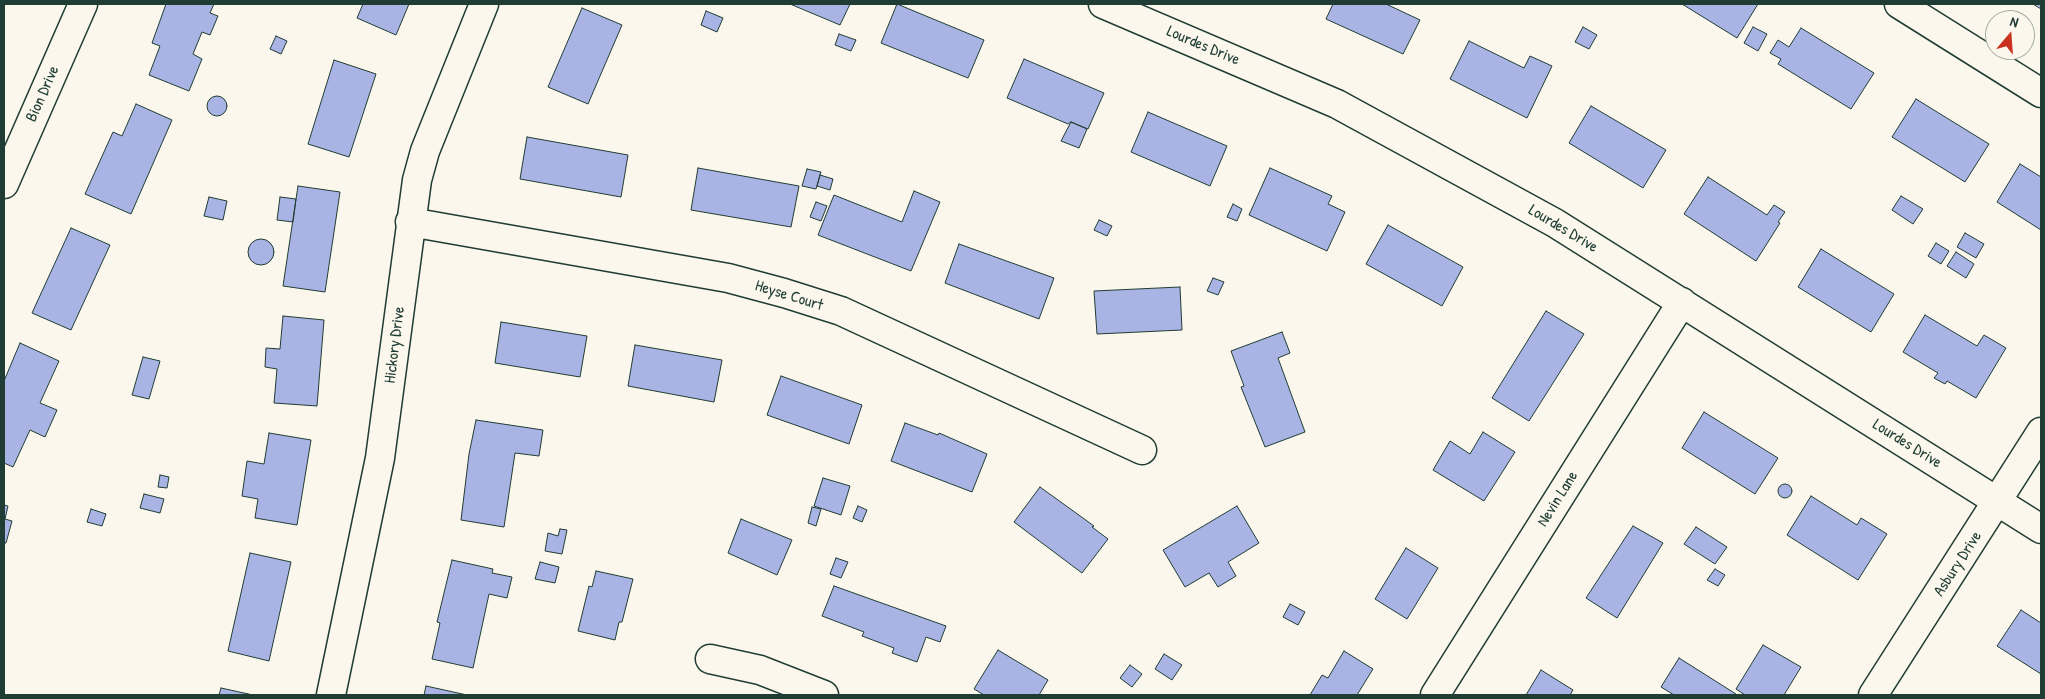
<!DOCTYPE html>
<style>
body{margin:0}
#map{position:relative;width:2045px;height:699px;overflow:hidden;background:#fbf7ec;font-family:"Patrick Hand",sans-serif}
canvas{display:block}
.frame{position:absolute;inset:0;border:5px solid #1f3d34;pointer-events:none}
.north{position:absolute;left:1985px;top:10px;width:50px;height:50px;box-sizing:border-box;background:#fbf7ec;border:1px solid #a3ada2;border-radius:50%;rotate:18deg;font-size:14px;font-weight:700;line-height:20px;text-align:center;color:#1f3d34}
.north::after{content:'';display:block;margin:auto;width:18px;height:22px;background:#c8321e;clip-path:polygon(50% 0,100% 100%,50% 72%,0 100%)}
</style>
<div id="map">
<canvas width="2045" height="699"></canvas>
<div class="frame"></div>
<div class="north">N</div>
</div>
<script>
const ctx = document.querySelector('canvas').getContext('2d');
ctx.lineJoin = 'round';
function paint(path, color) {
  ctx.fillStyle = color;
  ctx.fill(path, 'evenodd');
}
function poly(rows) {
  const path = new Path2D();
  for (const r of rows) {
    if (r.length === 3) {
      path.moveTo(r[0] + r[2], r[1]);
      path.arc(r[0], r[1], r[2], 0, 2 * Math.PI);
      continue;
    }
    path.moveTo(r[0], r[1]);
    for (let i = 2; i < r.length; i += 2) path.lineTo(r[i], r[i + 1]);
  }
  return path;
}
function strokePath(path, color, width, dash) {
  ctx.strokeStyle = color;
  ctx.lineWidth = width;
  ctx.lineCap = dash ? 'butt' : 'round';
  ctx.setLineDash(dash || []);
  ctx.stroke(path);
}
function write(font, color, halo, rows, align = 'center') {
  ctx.font = font + ' "Patrick Hand",sans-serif';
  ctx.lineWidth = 4;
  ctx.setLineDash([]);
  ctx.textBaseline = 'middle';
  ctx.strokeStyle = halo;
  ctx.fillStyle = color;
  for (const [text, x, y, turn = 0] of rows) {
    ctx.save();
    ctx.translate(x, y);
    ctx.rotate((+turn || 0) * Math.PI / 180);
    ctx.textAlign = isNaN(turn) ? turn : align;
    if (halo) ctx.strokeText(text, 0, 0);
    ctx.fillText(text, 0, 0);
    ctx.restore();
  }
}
const building = poly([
 [166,4,214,4,210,13,218,16,210,35,202,32,193,54,202,59,189,91,149,75,160,46,152,43,166,4],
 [363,4,409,4,396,35,357,18,363,4],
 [790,4,850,4,840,25,790,4],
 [897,4,984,40,968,78,881,43,897,4],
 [1333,4,1386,4,1420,20,1403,54,1326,19,1333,4],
 [1682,4,1758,4,1737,38,1682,4],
 [2033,4,2041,4,2041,9,2033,4],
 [582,8,622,25,588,104,548,87,582,8],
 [706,11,723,18,717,32,701,25,706,11],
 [1583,27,1597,35,1589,49,1575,42,1583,27],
 [1753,27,1767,34,1758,51,1744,43,1753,27],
 [1801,28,1874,73,1851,109,1778,64,1781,59,1770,53,1778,40,1789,47,1801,28],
 [839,34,856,40,851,51,835,45,839,34],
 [276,36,287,41,281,54,270,49,276,36],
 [1469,41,1524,68,1530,56,1552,66,1527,118,1450,79,1469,41],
 [1024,59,1104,93,1088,129,1071,122,1068,124,1007,98,1024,59],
 [334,60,376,74,349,157,308,144,334,60],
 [217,106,10],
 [1916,99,1989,144,1965,182,1892,137,1916,99],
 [136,104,172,120,131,214,85,194,113,132,122,136,136,104],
 [1591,106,1666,150,1643,188,1569,143,1591,106],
 [1148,112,1227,146,1210,186,1131,152,1148,112],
 [1071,122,1087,129,1079,148,1061,141,1071,122],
 [527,137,628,155,621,197,520,179,527,137],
 [2020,164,2041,177,2041,230,1997,202,2020,164],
 [698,168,799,186,791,227,691,210,698,168],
 [1270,168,1332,196,1328,204,1345,212,1327,251,1249,215,1270,168],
 [807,169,821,172,816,189,802,186,807,169],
 [820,175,833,179,830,190,817,186,820,175],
 [1708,177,1767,215,1774,205,1785,212,1778,222,1780,223,1756,261,1684,214,1708,177],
 [298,186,340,192,325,292,283,286,298,186],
 [914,191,940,202,911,271,818,235,834,195,902,222,914,191],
 [1901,196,1923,209,1913,224,1892,210,1901,196],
 [209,197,227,201,223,220,204,216,209,197],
 [280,197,296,199,293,222,277,220,280,197],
 [816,202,827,206,821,221,810,217,816,202],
 [1233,204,1242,209,1237,221,1227,217,1233,204],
 [1099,220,1112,226,1107,236,1094,230,1099,220],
 [1388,225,1463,267,1442,306,1366,264,1388,225],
 [71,228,110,245,71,330,32,313,71,228],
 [1965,233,1984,244,1976,258,1957,247,1965,233],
 [261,252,13],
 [1936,243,1949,251,1941,264,1928,256,1936,243],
 [959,244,1054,278,1039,319,945,283,959,244],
 [1821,249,1894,294,1871,332,1798,287,1821,249],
 [1956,252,1974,264,1966,278,1947,266,1956,252],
 [1213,278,1224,282,1218,295,1207,291,1213,278],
 [1180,287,1182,330,1097,334,1094,291,1180,287],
 [1546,311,1584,334,1529,421,1492,398,1546,311],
 [1925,315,1977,346,1984,335,2006,348,1976,398,1947,381,1945,384,1934,378,1938,373,1903,352,1925,315],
 [283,316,324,320,317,406,274,403,277,369,265,367,266,348,280,349,283,316],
 [501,322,587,336,580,377,495,363,501,322],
 [1282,332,1290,353,1278,358,1305,432,1265,447,1241,387,1244,386,1231,351,1282,332],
 [20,343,59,361,40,403,57,410,45,437,30,430,13,467,4,463,4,381,20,343],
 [635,345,722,360,714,402,628,386,635,345],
 [143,357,160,361,149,399,132,395,143,357],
 [781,376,862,405,849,444,767,415,781,376],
 [1704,412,1778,458,1755,494,1682,448,1704,412],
 [476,420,543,430,539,456,515,453,504,527,461,520,469,454,476,420],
 [905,423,938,435,939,433,987,454,972,492,891,461,905,423],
 [1483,432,1515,452,1484,501,1433,470,1450,441,1470,454,1483,432],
 [269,433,311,440,297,525,255,518,258,499,242,496,247,461,264,464,269,433],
 [160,475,169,477,167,488,158,487,160,475],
 [823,478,850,486,841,515,814,506,823,478],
 [1785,491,7],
 [1040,487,1094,526,1092,527,1108,539,1082,573,1014,522,1040,487],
 [144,494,164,499,160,513,140,508,144,494],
 [1811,496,1857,525,1861,518,1887,534,1858,580,1787,535,1811,496],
 [4,505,8,506,5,519,12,521,6,543,4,543,4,505],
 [858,506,867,510,862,522,853,518,858,506],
 [1237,506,1259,543,1228,562,1236,576,1218,587,1209,573,1185,587,1163,550,1237,506],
 [812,507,821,509,816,526,808,523,812,507],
 [91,509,106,514,102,526,87,522,91,509],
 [741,519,792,540,777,575,728,553,741,519],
 [1633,526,1663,543,1617,618,1586,598,1633,526],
 [1696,527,1727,547,1715,564,1684,544,1696,527],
 [560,529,567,530,562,554,545,551,548,533,558,536,560,529],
 [1406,548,1438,568,1407,619,1375,599,1406,548],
 [250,553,291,562,269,661,228,651,250,553],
 [836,558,848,562,841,578,830,574,836,558],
 [452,560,493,569,492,573,512,577,507,598,489,594,473,668,432,659,440,623,437,622,452,560],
 [540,562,559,567,555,583,535,579,540,562],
 [1715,569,1725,575,1718,586,1707,580,1715,569],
 [596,571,633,579,622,622,619,622,615,640,578,631,589,586,592,587,596,571],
 [834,586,946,626,940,642,926,637,917,662,892,653,894,648,862,636,864,632,822,616,834,586],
 [1290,604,1305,612,1298,625,1283,617,1290,604],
 [2021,610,2041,623,2041,674,1997,646,2021,610],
 [1763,645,1801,667,1784,695,1745,695,1736,689,1763,645],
 [998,650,1048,680,1039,695,984,695,974,689,998,650],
 [1344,651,1373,669,1357,695,1310,695,1322,675,1328,678,1344,651],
 [1164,654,1182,665,1172,680,1155,669,1164,654],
 [1679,658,1736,694,1735,695,1674,695,1661,687,1679,658],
 [1130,665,1142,674,1132,687,1120,678,1130,665],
 [1541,670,1573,690,1570,695,1526,695,1541,670],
 [426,686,467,695,424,695,426,686],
 [221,688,253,695,219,695,221,688]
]);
const minor = poly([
 [1103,4,1337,104,1555,223,2041,529],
 [1899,4,2041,93],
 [4,184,83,4],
 [410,222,728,278,784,293,841,311,1142,450],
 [710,659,760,670,824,695],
 [331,695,380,458,417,180,425,151,484,4],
 [1435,695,1682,302],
 [1873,695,2041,432]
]);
const streetNames = [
 ["Lourdes Drive",1203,46,23],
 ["Bion Drive",43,94,-66],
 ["Lourdes Drive",1563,229,31],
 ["Heyse Court",789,296,17],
 ["Hickory Drive",395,345,-83],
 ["Lourdes Drive",1907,444,32],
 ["Nevin Lane",1558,499,-58],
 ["Asbury Drive",1958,564,-57]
];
paint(building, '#aab4e4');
strokePath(building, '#1f3d34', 1);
strokePath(minor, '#1f3d34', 31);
strokePath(minor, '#fbf7ec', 28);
write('16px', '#1f3d34', '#fbf7ec', streetNames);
</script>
